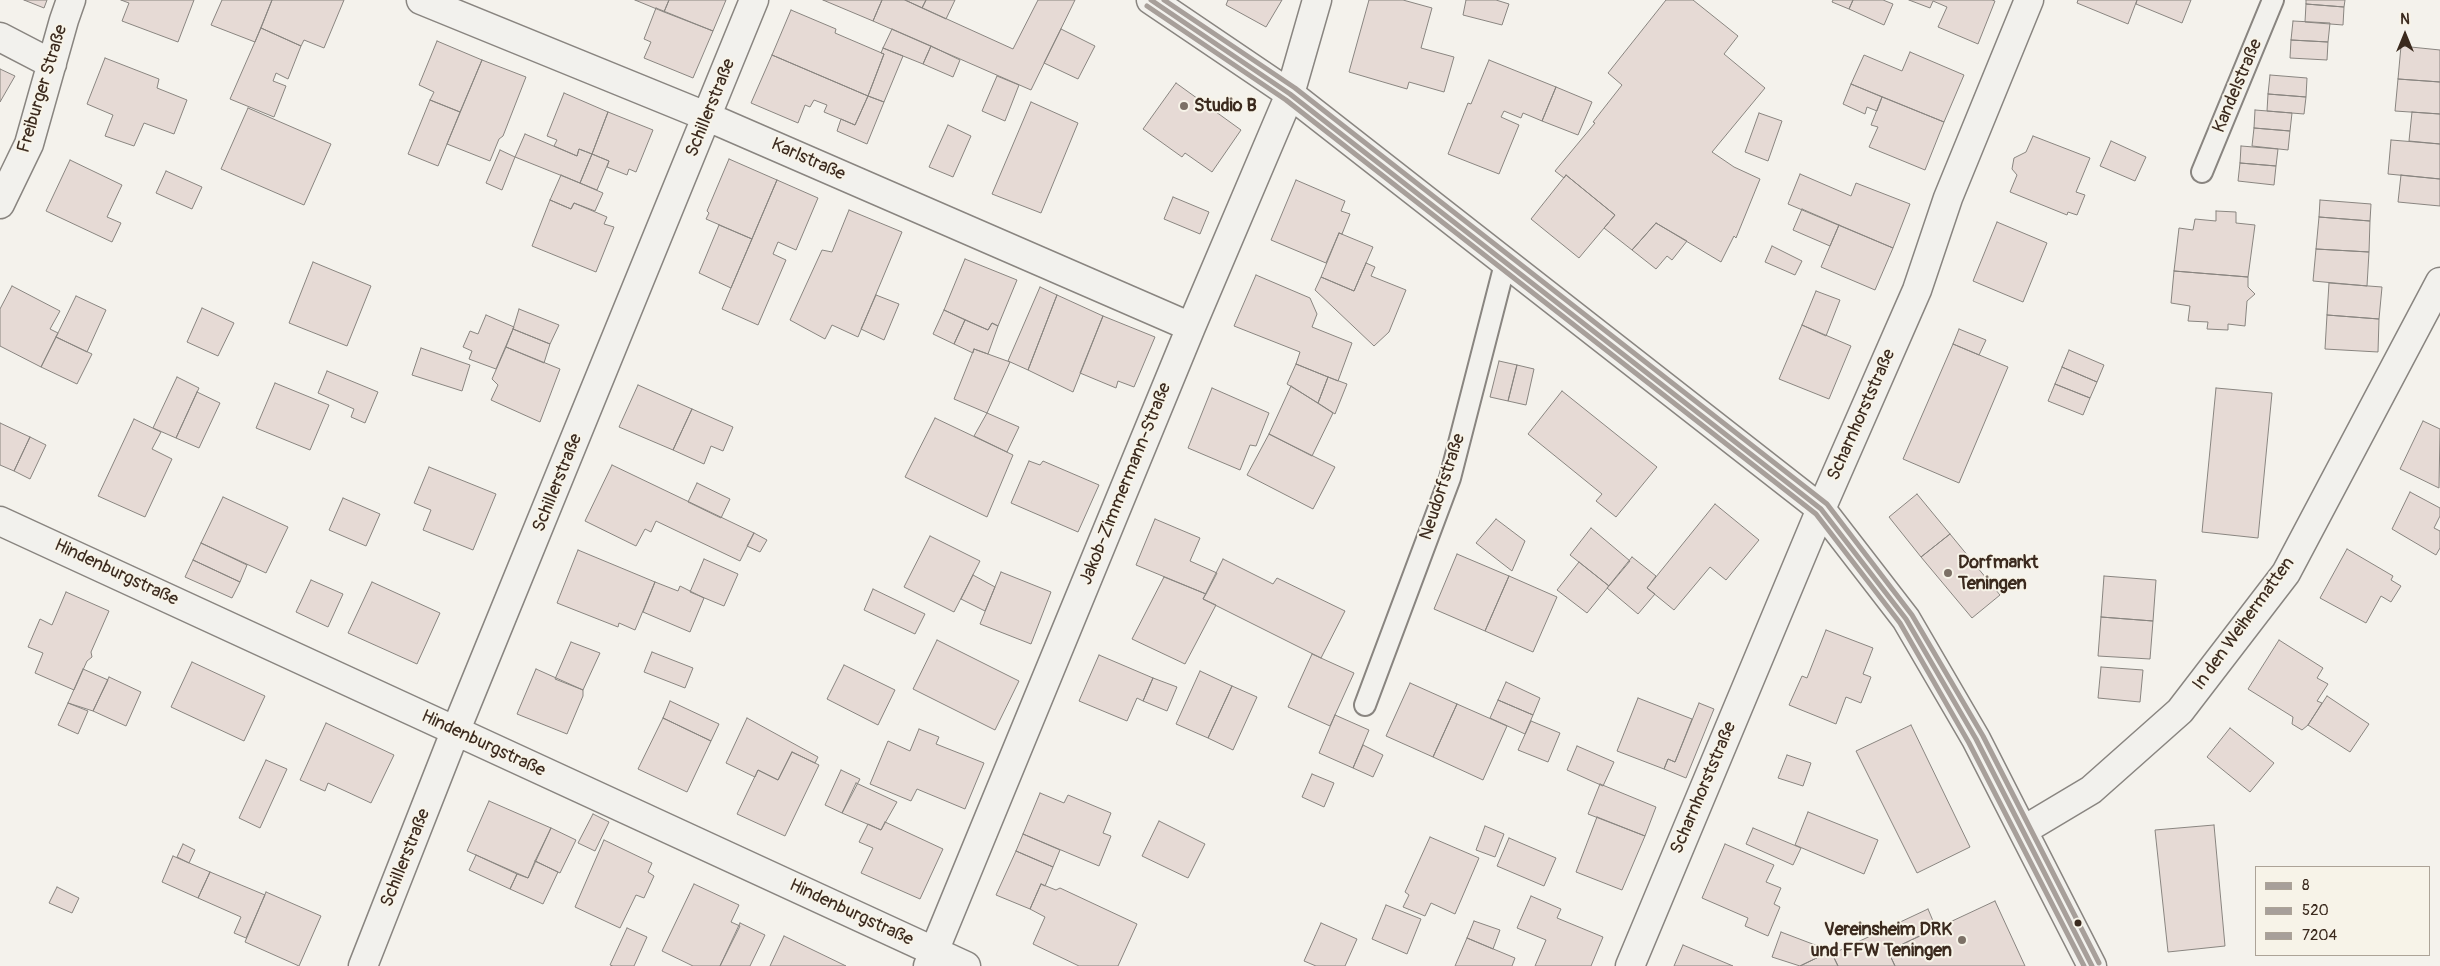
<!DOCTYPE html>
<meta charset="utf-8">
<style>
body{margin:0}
#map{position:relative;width:2440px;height:966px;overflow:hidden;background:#f4f2ec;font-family:Pangolin,sans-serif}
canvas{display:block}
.legend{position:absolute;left:2255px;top:866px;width:175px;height:90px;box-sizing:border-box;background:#f7f3e8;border:1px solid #aca397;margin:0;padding:6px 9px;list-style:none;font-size:15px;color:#3b2a1e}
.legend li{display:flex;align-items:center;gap:10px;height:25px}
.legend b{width:25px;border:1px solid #aca397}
.north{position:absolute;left:2380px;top:10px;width:50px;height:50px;-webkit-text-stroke:4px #f7f3e8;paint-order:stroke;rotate:0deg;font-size:14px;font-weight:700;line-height:20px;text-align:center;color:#3b2a1e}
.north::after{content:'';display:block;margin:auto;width:18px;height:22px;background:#3b2a1e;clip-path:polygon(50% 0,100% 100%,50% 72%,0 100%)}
</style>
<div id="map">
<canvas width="2440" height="966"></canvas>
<ul class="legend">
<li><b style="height:6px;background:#a79f9a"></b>8</li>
<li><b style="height:6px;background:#a79f9a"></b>520</li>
<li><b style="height:6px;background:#a79f9a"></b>7204</li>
</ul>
<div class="north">N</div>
</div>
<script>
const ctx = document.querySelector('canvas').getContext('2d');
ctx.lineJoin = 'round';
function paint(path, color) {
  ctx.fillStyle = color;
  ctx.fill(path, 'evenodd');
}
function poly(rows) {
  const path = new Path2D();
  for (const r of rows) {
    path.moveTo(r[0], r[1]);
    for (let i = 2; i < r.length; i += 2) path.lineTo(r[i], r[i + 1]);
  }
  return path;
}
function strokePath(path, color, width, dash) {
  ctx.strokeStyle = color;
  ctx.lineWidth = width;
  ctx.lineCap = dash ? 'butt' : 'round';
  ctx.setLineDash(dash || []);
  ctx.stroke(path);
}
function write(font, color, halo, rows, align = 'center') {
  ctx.font = font + ' Pangolin,sans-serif';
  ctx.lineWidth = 4;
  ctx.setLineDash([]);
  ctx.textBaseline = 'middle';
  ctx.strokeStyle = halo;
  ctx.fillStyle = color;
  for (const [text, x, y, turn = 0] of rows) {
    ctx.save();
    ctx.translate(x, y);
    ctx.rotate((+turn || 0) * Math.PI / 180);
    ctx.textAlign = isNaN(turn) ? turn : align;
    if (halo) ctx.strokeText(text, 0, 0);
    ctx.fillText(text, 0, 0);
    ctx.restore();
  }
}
const building = poly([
 [24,0,47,0,44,8,24,0],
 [121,0,194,0,178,42,122,21,129,3,121,0],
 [222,0,272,0,255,42,211,25,222,0],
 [272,0,344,0,324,48,304,40,301,46,261,28,272,0],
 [635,0,669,0,664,12,635,0],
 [669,0,726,0,713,31,664,12,669,0],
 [823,0,882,0,873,21,823,0],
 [882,0,905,0,1013,49,1038,0,1075,0,1031,90,873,21,882,0],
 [905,0,926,0,922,8,905,0],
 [926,0,955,0,946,19,922,8,926,0],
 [1228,0,1282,0,1266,27,1226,5,1228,0],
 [1369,0,1403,0,1432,8,1421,48,1454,57,1444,92,1409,82,1407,89,1349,72,1369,0],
 [1466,0,1496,0,1509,4,1502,25,1463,15,1466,0],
 [1666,0,1693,0,1738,36,1724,54,1765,88,1712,152,1734,167,1760,179,1736,238,1734,236,1721,262,1656,223,1632,250,1604,228,1615,215,1566,175,1564,178,1555,171,1595,123,1593,122,1622,85,1608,73,1666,0],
 [1833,0,1853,0,1849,9,1832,2,1833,0],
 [1853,0,1883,0,1893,4,1884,25,1849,9,1853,0],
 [1909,0,1992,0,1995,1,1978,44,1938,27,1947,7,1933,1,1930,8,1909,0],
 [2078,0,2137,0,2128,24,2077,3,2078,0],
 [2137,0,2191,0,2182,23,2136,4,2137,0],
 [2306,0,2345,0,2344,7,2306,4,2306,0],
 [2306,4,2344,7,2343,25,2305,22,2306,4],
 [656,8,713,31,693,78,644,58,651,42,644,39,656,8],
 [791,10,836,29,835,33,884,54,868,96,772,55,791,10],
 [2293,21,2330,23,2328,42,2291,40,2293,21],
 [261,28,301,46,288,79,276,73,273,81,286,86,274,117,230,99,261,28],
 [892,29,931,46,923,64,883,48,892,29],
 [1061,29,1095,46,1078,79,1044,63,1061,29],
 [2291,40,2328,42,2327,60,2290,58,2291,40],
 [437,41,482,60,460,112,430,100,434,92,419,85,437,41],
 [931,46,960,60,953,77,923,64,931,46],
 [2401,46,2440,50,2440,82,2398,79,2401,46],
 [883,48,903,56,884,102,868,96,884,54,881,53,883,48],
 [1910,52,1964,75,1944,122,1851,84,1864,55,1902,71,1910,52],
 [772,55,868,96,855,125,824,112,827,105,814,100,810,107,805,105,798,123,751,103,772,55],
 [105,58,159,79,157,88,187,100,174,134,144,123,134,146,105,136,113,115,87,104,105,58],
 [482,60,526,77,503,136,499,139,490,161,447,144,482,60],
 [1489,60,1556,87,1542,121,1523,113,1521,118,1504,111,1501,117,1519,125,1499,174,1448,154,1468,103,1471,104,1489,60],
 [0,69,15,76,0,102,0,69],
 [2270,75,2307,78,2306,97,2268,94,2270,75],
 [997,76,1019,85,1005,121,982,111,997,76],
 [2398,79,2440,82,2440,114,2395,111,2398,79],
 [1176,83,1241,130,1212,172,1185,153,1182,157,1143,129,1176,83],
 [1851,84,1882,97,1877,111,1867,107,1865,114,1843,104,1851,84],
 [1556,87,1592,102,1578,135,1542,121,1556,87],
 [564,93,608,112,592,154,579,149,577,156,554,146,557,140,547,136,564,93],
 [2268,94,2306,97,2304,114,2267,111,2268,94],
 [868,96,884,102,867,144,837,131,841,119,855,125,868,96],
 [1882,97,1944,122,1925,170,1869,147,1878,127,1871,125,1882,97],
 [430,100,460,112,438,166,408,154,430,100],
 [1031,102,1078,123,1041,213,992,194,1031,102],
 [248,108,331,144,304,205,221,169,248,108],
 [2255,110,2292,113,2290,131,2254,128,2255,110],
 [608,112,653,130,636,172,629,169,627,175,607,167,609,161,592,154,608,112],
 [2412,112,2440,114,2440,144,2409,141,2412,112],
 [1759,113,1782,121,1768,161,1745,152,1759,113],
 [948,125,971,136,953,177,929,167,948,125],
 [2254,128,2290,131,2288,150,2252,146,2254,128],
 [525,134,577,156,579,149,592,154,580,183,515,157,525,134],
 [2033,136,2090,158,2076,192,2085,195,2077,215,2068,212,2067,215,2010,192,2017,175,2012,169,2014,158,2026,152,2033,136],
 [2391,140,2440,144,2440,179,2388,174,2391,140],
 [2111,141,2146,157,2135,181,2100,166,2111,141],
 [2241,146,2278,149,2276,166,2240,163,2241,146],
 [500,150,515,157,502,190,486,183,500,150],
 [592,154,609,161,597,190,580,183,592,154],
 [729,159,777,180,752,239,706,219,709,213,707,211,729,159],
 [70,160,122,185,107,217,121,223,112,242,46,211,70,160],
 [2240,163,2276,166,2274,185,2238,181,2240,163],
 [166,171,202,187,192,209,156,193,166,171],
 [1800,174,1851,196,1856,183,1910,204,1893,248,1788,204,1800,174],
 [561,175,603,193,595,211,574,203,571,209,550,200,561,175],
 [1566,175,1615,215,1579,258,1531,219,1566,175],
 [2401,175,2440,179,2440,206,2398,202,2401,175],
 [777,180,818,198,796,250,778,242,773,254,786,260,758,325,722,309,777,180],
 [1296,180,1345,201,1341,211,1350,214,1342,234,1339,233,1326,263,1271,240,1296,180],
 [1173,197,1209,212,1200,234,1164,219,1173,197],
 [550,200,571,209,574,203,607,217,604,224,614,227,596,272,532,246,550,200],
 [2320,200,2371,204,2370,221,2319,217,2320,200],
 [1802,209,1839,225,1830,246,1793,230,1802,209],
 [849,210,902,232,858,337,832,325,825,339,790,320,822,250,832,252,849,210],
 [2216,211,2236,212,2236,223,2255,225,2248,277,2174,271,2179,228,2193,230,2195,219,2216,221,2216,211],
 [2319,217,2370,221,2369,252,2316,249,2319,217],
 [1997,222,2047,243,2023,302,1973,281,1997,222],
 [1656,223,1687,241,1672,260,1667,256,1656,269,1632,250,1656,223],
 [719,225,752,239,731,288,699,273,719,225],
 [1839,225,1893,248,1875,290,1821,267,1839,225],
 [1339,233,1373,247,1354,291,1321,277,1339,233],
 [1772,246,1802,261,1795,275,1765,262,1772,246],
 [2316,249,2369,252,2367,286,2313,281,2316,249],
 [965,259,1017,280,998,326,992,323,988,330,944,310,965,259],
 [313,262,371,286,347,346,289,323,313,262],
 [1366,263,1375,267,1371,276,1406,290,1389,332,1374,346,1315,290,1321,277,1354,291,1366,263],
 [2174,271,2248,277,2248,287,2255,294,2247,301,2245,326,2228,324,2228,330,2207,329,2208,322,2188,321,2190,306,2171,303,2174,271],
 [1256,275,1310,298,1317,314,1312,327,1352,343,1338,381,1296,364,1300,352,1234,326,1256,275],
 [2329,283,2382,287,2379,319,2327,315,2329,283],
 [12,286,60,311,50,329,58,333,41,367,0,346,0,309,12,286],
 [1040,287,1057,295,1028,370,1008,361,1040,287],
 [1816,291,1840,300,1826,336,1802,325,1816,291],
 [876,295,899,304,884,340,861,329,876,295],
 [1057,295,1103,316,1073,392,1028,370,1057,295],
 [76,296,106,310,87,352,56,337,76,296],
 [202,308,234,323,218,356,187,342,202,308],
 [519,309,559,325,550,344,513,329,519,309],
 [944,310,965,320,954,344,933,334,944,310],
 [486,315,514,327,496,369,469,359,472,351,463,347,470,331,478,334,486,315],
 [2327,315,2379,319,2378,352,2325,349,2327,315],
 [1103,316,1155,337,1134,387,1118,381,1116,388,1080,373,1103,316],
 [965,320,988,330,992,323,998,326,988,354,974,349,973,353,954,344,965,320],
 [1802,325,1851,346,1829,399,1779,379,1802,325],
 [513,329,550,344,544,363,506,347,513,329],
 [1959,329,1986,340,1979,355,1953,344,1959,329],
 [56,337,92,354,77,384,41,367,56,337],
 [1953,344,2008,367,1959,483,1903,459,1953,344],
 [506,347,560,369,540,422,491,400,498,385,492,379,506,347],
 [421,348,470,365,462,391,412,375,421,348],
 [974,349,1010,362,987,413,954,399,974,349],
 [2069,350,2104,365,2097,382,2062,367,2069,350],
 [1499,361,1517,365,1508,401,1490,397,1499,361],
 [1296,364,1328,377,1318,403,1287,384,1296,364],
 [1517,365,1534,369,1526,405,1508,401,1517,365],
 [2062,367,2097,382,2090,398,2055,384,2062,367],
 [327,371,378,392,365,423,351,417,354,409,318,393,327,371],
 [177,377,199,388,176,438,153,428,177,377],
 [1328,377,1347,384,1335,414,1318,403,1328,377],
 [275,383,329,405,310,450,256,428,275,383],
 [2055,384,2090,398,2083,415,2048,401,2055,384],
 [638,385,692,409,673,450,619,427,638,385],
 [1291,386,1333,413,1312,456,1269,434,1291,386],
 [1212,388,1269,413,1256,446,1250,445,1240,470,1188,448,1212,388],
 [2216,388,2272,393,2258,538,2202,532,2216,388],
 [1562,391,1657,467,1616,517,1596,501,1602,494,1528,434,1562,391],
 [197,392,220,403,199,448,176,438,197,392],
 [692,409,733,427,723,451,711,446,704,464,673,450,692,409],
 [987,413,1019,427,1007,452,974,436,987,413],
 [935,418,1013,455,987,517,905,477,935,418],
 [134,419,161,432,152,449,172,459,145,517,98,496,134,419],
 [2423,421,2440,429,2439,488,2400,469,2423,421],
 [0,423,30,437,14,471,0,465,0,423],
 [1269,434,1335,467,1313,509,1247,475,1269,434],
 [30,437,46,445,30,479,14,471,30,437],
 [1029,461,1040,465,1043,461,1099,485,1078,532,1011,503,1029,461],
 [612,465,754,533,740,561,656,521,651,532,645,529,636,546,585,521,612,465],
 [429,467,496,494,473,550,423,530,431,510,414,503,429,467],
 [697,483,730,499,721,518,688,502,697,483],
 [2410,492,2440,508,2440,516,2434,528,2440,531,2440,548,2436,555,2392,529,2410,492],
 [1917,494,1950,534,1921,557,1889,517,1917,494],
 [223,497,288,527,266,573,201,543,223,497],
 [343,498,380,514,366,546,329,530,343,498],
 [1715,504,1759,540,1726,580,1710,567,1674,610,1647,588,1715,504],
 [1155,519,1200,538,1190,561,1217,573,1206,594,1136,565,1155,519],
 [1496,519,1525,541,1512,571,1476,543,1496,519],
 [1591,528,1630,561,1609,586,1570,555,1591,528],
 [754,533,767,540,760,552,747,546,754,533],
 [1950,534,2000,595,1972,618,1921,557,1950,534],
 [930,536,980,561,954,612,904,587,930,536],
 [201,543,247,565,240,582,193,560,201,543],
 [2347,549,2393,576,2391,580,2401,586,2391,602,2381,596,2366,623,2320,598,2347,549],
 [578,550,655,582,635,630,619,623,618,627,557,603,578,550],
 [1457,554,1509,576,1485,631,1434,609,1457,554],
 [1632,557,1656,576,1647,588,1655,594,1638,614,1607,588,1632,557],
 [704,559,738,574,724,606,690,592,704,559],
 [1223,559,1273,584,1277,578,1345,611,1321,658,1203,599,1223,559],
 [193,560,240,582,232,598,185,577,193,560],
 [1579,562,1609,586,1587,613,1557,590,1579,562],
 [1001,572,1051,592,1031,644,980,624,1001,572],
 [973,575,995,587,985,611,961,599,973,575],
 [1509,576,1557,597,1533,652,1485,631,1509,576],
 [2104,576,2156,580,2153,621,2101,617,2104,576],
 [1164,577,1206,594,1203,599,1216,605,1185,664,1132,639,1164,577],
 [311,580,343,594,328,627,296,612,311,580],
 [372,582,440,613,417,664,348,633,372,582],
 [655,582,678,591,680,586,704,598,690,632,643,612,655,582],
 [873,589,925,614,915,634,864,610,873,589],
 [66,592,109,611,91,652,92,657,87,661,74,690,35,673,43,653,28,647,40,619,52,625,66,592],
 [2101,617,2153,621,2150,659,2098,656,2101,617],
 [1826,630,1873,648,1863,674,1871,677,1861,703,1846,697,1836,724,1789,705,1802,676,1807,678,1826,630],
 [937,640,1019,681,995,730,913,689,937,640],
 [2279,640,2323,668,2317,678,2328,684,2317,701,2322,703,2308,725,2302,730,2292,724,2293,717,2248,689,2279,640],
 [571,642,600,653,583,690,555,679,571,642],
 [652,652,693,668,685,688,644,672,652,652],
 [1312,654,1354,673,1330,726,1288,707,1312,654],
 [1099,655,1153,678,1143,701,1137,698,1127,721,1079,701,1099,655],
 [192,662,265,696,244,741,171,707,192,662],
 [844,665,895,690,878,725,827,699,844,665],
 [2101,667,2143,670,2140,702,2098,698,2101,667],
 [83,669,108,680,93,711,68,703,83,669],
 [536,669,583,690,583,696,567,734,517,714,536,669],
 [1200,671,1232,686,1208,738,1176,724,1200,671],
 [109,677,141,692,126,726,93,711,109,677],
 [1153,678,1177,687,1167,711,1143,701,1153,678],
 [1506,682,1540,698,1533,715,1498,700,1506,682],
 [1410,683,1457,704,1433,757,1386,736,1410,683],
 [1232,686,1257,697,1233,750,1208,738,1232,686],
 [2327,696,2369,724,2350,752,2308,725,2327,696],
 [1638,698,1692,719,1675,762,1668,759,1664,769,1617,751,1638,698],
 [1498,700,1533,715,1525,734,1490,718,1498,700],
 [670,701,719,724,711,741,663,718,670,701],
 [68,703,88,711,78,734,58,725,68,703],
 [1699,703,1714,709,1686,778,1664,769,1668,759,1675,762,1699,703],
 [1457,704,1507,726,1483,780,1433,757,1457,704],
 [1335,715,1369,730,1353,768,1319,753,1335,715],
 [663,718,711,741,687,792,638,769,663,718],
 [747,718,818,757,815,763,792,752,778,780,758,770,755,777,726,763,747,718],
 [1531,721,1560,733,1548,762,1518,750,1531,721],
 [326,723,394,755,371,803,328,783,325,791,300,780,326,723],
 [1911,725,1970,847,1917,873,1856,751,1911,725],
 [2230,728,2274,763,2250,792,2207,757,2230,728],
 [919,729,939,737,936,744,984,763,965,809,917,789,911,801,870,784,888,741,910,751,919,729],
 [1363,745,1383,755,1373,777,1353,768,1363,745],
 [1577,746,1614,762,1603,786,1567,770,1577,746],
 [792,752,819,765,785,836,737,814,758,770,778,780,792,752],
 [1787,755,1811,763,1803,786,1778,778,1787,755],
 [266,760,287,769,260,828,239,818,266,760],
 [841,770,860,779,842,813,825,805,841,770],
 [1312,774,1334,783,1324,807,1302,797,1312,774],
 [856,783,897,802,881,830,842,813,856,783],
 [1600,784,1656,807,1645,836,1588,814,1600,784],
 [1040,793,1064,803,1068,795,1111,813,1103,833,1111,836,1099,866,1023,834,1040,793],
 [489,801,551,828,528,878,467,851,489,801],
 [1808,812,1878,840,1864,874,1795,845,1808,812],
 [593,814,609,822,595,851,578,843,593,814],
 [1597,817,1645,836,1622,890,1576,872,1597,817],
 [1159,821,1205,844,1188,878,1142,856,1159,821],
 [885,822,943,849,920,899,861,873,873,848,859,842,868,824,881,830,885,822],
 [2214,825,2225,946,2168,952,2155,830,2214,825],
 [1485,826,1504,834,1495,857,1476,850,1485,826],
 [551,828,576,840,560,873,535,861,551,828],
 [1753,828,1801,848,1793,865,1746,844,1753,828],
 [1023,834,1060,850,1053,867,1016,851,1023,834],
 [1430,837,1479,858,1455,914,1431,903,1425,916,1403,907,1409,895,1405,892,1430,837],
 [1509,838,1556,858,1544,886,1497,866,1509,838],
 [604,840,652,863,648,872,654,876,644,898,636,895,620,928,575,907,604,840],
 [183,844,195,850,189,863,177,857,183,844],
 [1725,844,1774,865,1766,882,1781,888,1774,904,1780,907,1768,936,1745,926,1748,918,1702,898,1725,844],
 [1016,851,1053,867,1045,886,1041,884,1030,909,996,895,1016,851],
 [476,855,517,874,510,889,469,870,476,855],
 [173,856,210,872,198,898,162,882,173,856],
 [535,861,558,872,543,904,510,889,517,874,528,878,535,861],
 [210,872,265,895,246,938,234,933,241,917,198,898,210,872],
 [694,884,739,905,731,922,740,926,720,966,693,966,662,951,694,884],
 [1041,884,1056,890,1060,888,1137,924,1118,966,1079,966,1033,944,1045,917,1030,909,1041,884],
 [57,887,79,898,72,913,49,903,57,887],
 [266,892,321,916,299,966,245,942,266,892],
 [1531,896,1561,909,1557,918,1603,937,1591,966,1535,966,1546,940,1517,928,1531,896],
 [1995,901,2025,966,1895,966,1888,951,1995,901],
 [1386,905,1421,919,1407,954,1372,939,1386,905],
 [1928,909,1936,928,1888,951,1895,966,1838,966,1832,954,1928,909],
 [1474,921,1500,930,1493,949,1467,938,1474,921],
 [740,923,765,935,750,966,720,966,740,923],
 [1321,923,1357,939,1345,966,1316,966,1304,961,1321,923],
 [627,928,647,937,634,966,613,966,610,965,627,928],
 [1781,932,1831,951,1800,966,1772,957,1781,932],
 [784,936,846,966,770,966,784,936],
 [1467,938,1515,958,1512,966,1455,966,1467,938],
 [1683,945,1733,966,1674,966,1683,945],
 [1831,951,1838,966,1800,966,1831,951]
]);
const lane = poly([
 [2202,172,2273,0],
 [1365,705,1450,478,1505,264]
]);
const street = poly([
 [421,0,708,117,1191,327],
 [1151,0,1290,94,1821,509,1906,619,1976,739,2092,966],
 [0,37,52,64],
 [0,204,29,144,64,20,71,0],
 [0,521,966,966],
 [2024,830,2091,790,2180,711,2286,573,2440,282],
 [363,966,455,732,754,0],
 [928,966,1191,327,1290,94,1317,0],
 [1630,966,1821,509,1917,290,1948,198,2029,0]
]);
const bus1 = poly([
 [1151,0,1290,94,1821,509,1906,619,1976,739,2092,966]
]);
const bus2 = poly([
 [1147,6,1286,100,1816,514,1900,623,1969,743,2084,966]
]);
const bus3 = poly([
 [1164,0,1295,88,1827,504,1912,615,1983,736,2099,963]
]);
const markers = [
 [1184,106,5,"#7c7066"],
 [1948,573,5,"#7c7066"],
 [2078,923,4.5,"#3b2a1e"],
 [1962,940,5,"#7c7066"]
];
const streetNames = [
 ["Kandelstraße",2238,86,-67],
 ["Freiburger Straße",43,89,-73],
 ["Schillerstraße",711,108,-68],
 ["Karlstraße",808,160,24],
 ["Scharnhorststraße",1862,415,-66],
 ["Schillerstraße",558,483,-68],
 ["Jakob-Zimmermann-Straße",1126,484,-68],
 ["Neudorfstraße",1443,487,-72],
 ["Hindenburgstraße",116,573,25],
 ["In den Weihermatten",2244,624,-54],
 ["Hindenburgstraße",483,744,25],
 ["Scharnhorststraße",1704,788,-67],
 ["Schillerstraße",406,858,-68],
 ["Hindenburgstraße",851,913,25]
];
const poiNames = [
 ["Studio B",1194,106],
 ["Dorfmarkt",1958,563],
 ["Teningen",1958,584],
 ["Vereinsheim DRK",1952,930,"right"],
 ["und FFW Teningen",1952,951,"right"]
];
paint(building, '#e6dad5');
strokePath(building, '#898580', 1);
strokePath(lane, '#898580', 24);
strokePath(street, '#898580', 31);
strokePath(lane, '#f2f1ed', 20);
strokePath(street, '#f2f1ed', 28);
strokePath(bus1, '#a79f9a', 5);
strokePath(bus2, '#a79f9a', 5);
strokePath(bus3, '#a79f9a', 5);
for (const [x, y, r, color] of markers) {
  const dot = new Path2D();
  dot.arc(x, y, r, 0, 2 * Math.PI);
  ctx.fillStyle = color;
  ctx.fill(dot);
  strokePath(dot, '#f7f3e8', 2);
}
write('18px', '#3b2a1e', '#f7f3e8', streetNames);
write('bold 18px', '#3b2a1e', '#f7f3e8', poiNames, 'left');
</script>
